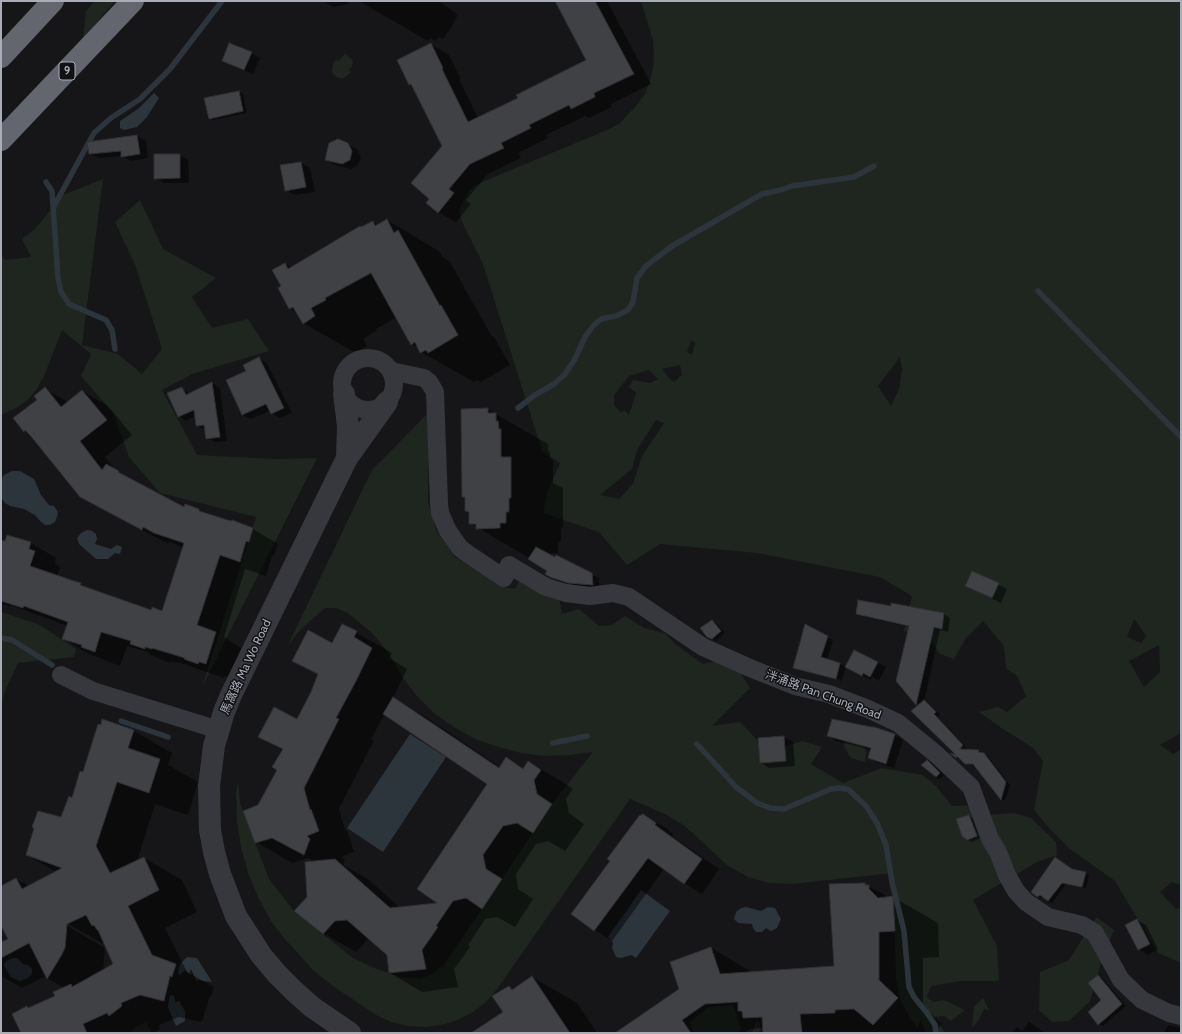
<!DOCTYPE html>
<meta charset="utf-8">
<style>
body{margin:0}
#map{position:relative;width:1182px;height:1034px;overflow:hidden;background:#161618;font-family:Cabin,sans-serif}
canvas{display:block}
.frame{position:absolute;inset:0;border:2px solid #a8adb8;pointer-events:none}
</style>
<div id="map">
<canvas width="1182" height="1034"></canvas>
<div class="frame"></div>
</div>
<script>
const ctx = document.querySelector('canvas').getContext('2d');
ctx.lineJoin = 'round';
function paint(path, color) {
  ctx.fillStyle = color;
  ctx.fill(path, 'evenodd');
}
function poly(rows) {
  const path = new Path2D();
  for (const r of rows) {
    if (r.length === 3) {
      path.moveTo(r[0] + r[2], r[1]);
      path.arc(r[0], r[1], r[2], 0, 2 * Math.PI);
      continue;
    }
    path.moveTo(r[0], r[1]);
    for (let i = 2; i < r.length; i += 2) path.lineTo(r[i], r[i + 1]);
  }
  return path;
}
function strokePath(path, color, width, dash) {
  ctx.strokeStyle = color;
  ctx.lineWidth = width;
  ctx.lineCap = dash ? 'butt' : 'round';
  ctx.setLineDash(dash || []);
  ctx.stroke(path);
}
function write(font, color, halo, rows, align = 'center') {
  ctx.font = font + ' Cabin,"Noto Sans TC",sans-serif';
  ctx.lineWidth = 3;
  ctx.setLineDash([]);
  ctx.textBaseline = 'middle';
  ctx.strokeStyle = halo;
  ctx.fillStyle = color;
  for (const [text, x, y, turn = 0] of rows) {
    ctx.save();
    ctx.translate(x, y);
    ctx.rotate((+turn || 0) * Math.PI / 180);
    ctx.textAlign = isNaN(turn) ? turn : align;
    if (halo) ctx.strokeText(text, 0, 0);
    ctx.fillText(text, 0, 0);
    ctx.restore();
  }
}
const green = poly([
 [95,1,115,1,83,39,86,11],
 [641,1,1181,1,1181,733,1160,745,1173,754,1181,749,1181,885,1172,882,1160,892,1176,909,1181,908,1181,963,1158,953,1115,881,1070,849,1050,829,1034,810,1043,761,1033,748,1000,727,979,712,998,707,1007,712,1026,696,1017,676,1006,668,1004,646,983,621,966,638,954,659,940,654,930,640,904,631,912,596,880,577,757,553,660,544,627,565,599,532,543,513,548,490,560,463,542,451,483,264,462,222,460,214,461,205,469,191,475,185,607,130,619,124,637,105,645,94,650,81,653,68,654,54,653,40],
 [691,340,695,343,692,355,687,352],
 [900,357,902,370,899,389,891,406,878,386],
 [680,365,682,375,674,382,668,377,662,369],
 [649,370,658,379,650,383,633,380,629,387,636,393,629,415,624,410,621,413,614,405,614,395,629,376],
 [656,420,664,423,642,456,633,484,619,499,600,495,632,469,637,450],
 [1134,619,1146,636,1141,643,1127,637],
 [1159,645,1160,672,1144,687,1129,661],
 [345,54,351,58,353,62,352,66,349,70,351,72,344,78,338,78,334,75,332,71,333,64,336,60,339,61,340,59],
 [103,179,82,345,118,354,142,374,162,349,136,267,115,222,140,200,163,249,216,278,192,297,212,328,248,319,269,351,192,374,162,390,197,455,275,459,317,458,202,687,256,517,160,493,129,457,113,413,81,376,91,354,62,330,44,376,37,389,28,400,16,408,1,415,1,255,5,260,31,257,22,239,34,230,63,195],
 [429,412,428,501,436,530,455,557,503,587,515,589,519,581,559,597,562,614,579,609,599,626,612,625,625,616,644,628,665,633,675,644,703,664,721,660,736,666,750,688,712,726,740,722,769,752,802,741,822,747,811,764,843,783,882,768,923,775,936,786,952,806,974,805,987,815,1014,813,1031,818,1056,842,1057,855,1037,862,973,900,997,946,999,981,960,981,931,986,927,997,933,1002,944,1000,965,1010,951,1021,944,1016,935,1017,945,1033,926,1033,921,1020,918,1028,911,1020,901,1001,896,979,893,873,792,884,769,883,748,877,728,866,697,837,682,824,665,814,630,799,497,989,486,1002,473,1012,458,1020,441,1025,425,1027,408,1026,391,1022,376,1015,330,984,313,970,284,938,271,921,258,897,248,873,241,847,237,821,236,794,238,781,240,803,269,879,294,911,353,958,374,968,400,977,420,979,432,974,444,965,552,804,593,752,569,755,545,756,521,753,498,747,475,739,454,727,434,713,417,696,402,677,390,655,373,634,348,613,336,608,325,608,302,628,288,645,372,470],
 [1,612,40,625,76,649,74,657,18,663,5,691,1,707],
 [846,737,862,737,866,753,865,762,851,758,844,746],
 [1096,917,1114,930,1102,960,1090,1001,1069,1021,1052,1022,1039,1010,1040,972,1069,960],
 [983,998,989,1010,984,1009,978,1021,972,1027,974,1007],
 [733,1005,741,1028,739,1033,693,1033,690,1022,709,1007],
 [758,1021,761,1028,759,1033,752,1033,755,1024],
 [146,1022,152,1033,129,1033,137,1026]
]);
const water = poly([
 [154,93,159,98,147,117,137,127,124,130,120,128,120,121,138,109],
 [12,471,20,471,34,479,41,495,49,505,54,506,58,512,57,517,55,522,50,525,45,525,41,522,35,515,24,509,10,506,5,503,1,498,1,480,4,475],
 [87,530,92,531,96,534,97,539,95,544,111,549,117,545,122,547,120,554,115,553,108,559,96,559,79,544,77,538,81,533],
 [410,734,446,757,383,852,347,828],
 [641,890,670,911,636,958,631,955,621,958,616,957,612,948,613,944,612,941,608,937],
 [746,907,761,911,768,907,775,908,781,919,777,928,771,931,766,928,762,932,756,932,753,928,752,924,738,923,734,919,736,912,741,908],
 [187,957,197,958,212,982,196,980,191,969,189,974,185,970,180,975,178,973,180,964],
 [13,958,17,958,23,964,28,965,32,969,32,974,28,978,20,981,11,977,8,973,4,965,6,961],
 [170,995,174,996,175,1002,180,1001,181,1005,185,1011,185,1021,176,1026,168,1007]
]);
const shadow = poly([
 [323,1,348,1,349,4,333,7],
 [359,1,439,1,458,15,454,21,455,22,443,39,439,37,435,41,430,38,428,41],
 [556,1,607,1,651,84,611,104,612,107,589,118,585,116,546,135,548,138,518,153,521,158,488,174,466,200,471,204,456,222,438,212,431,199,443,146,413,86,410,85,398,61,431,44,449,55,461,79,459,79,478,118,519,98,588,61],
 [251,53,260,58,253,74,232,66,223,61],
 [239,92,243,94,247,113,213,120,209,118],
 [137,136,146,141,148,158,131,161,122,156,98,158,90,153],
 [347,144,357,149,361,157,358,165,351,169,335,165,326,160],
 [180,155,188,160,189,183,164,183,155,178],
 [301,163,310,168,315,192,294,195,286,190,281,166],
 [387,220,439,251,443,257,450,262,491,335,494,337,510,365,481,382,477,380,474,382,421,352,419,348,411,344,397,317,376,329,377,330,363,339,367,346,356,353,303,323,298,313,290,308,279,289,282,287,285,264,292,268,373,222,378,225],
 [259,358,267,363,292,413,280,418,272,414,270,411,251,419,243,415,227,381,247,371],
 [212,383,220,388,227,441,215,442,207,438,205,430,197,425,196,416,186,421,179,416,182,388,190,394],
 [45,389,68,402,82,391,108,406,132,435,105,457,116,471,185,508,185,505,206,514,253,529,278,544,274,556,272,555,266,576,245,569,224,637,241,648,232,678,224,676,224,678,178,662,178,663,171,661,171,663,157,658,145,651,127,646,120,666,89,654,64,639,68,626,10,605,10,606,3,604,2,607,1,606,1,541,31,543,56,558,55,563,60,567,57,576,80,584,89,589,151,612,162,612,183,548,169,541,168,544,107,511,30,434,24,431],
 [487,409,548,444,548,451,550,452,550,458,553,460,553,483,563,488,563,528,561,528,561,542,558,542,558,553,552,553,552,557,599,578,599,588,576,586,558,581,547,574,549,570,470,523,470,513,466,511,466,498,463,496],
 [973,572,1007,589,1001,603,966,586],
 [857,614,944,614,950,618,948,632,940,630,924,702,940,714,938,717,967,748,965,750,978,751,988,756,1010,785,1005,801,1002,799,976,766,970,765,961,758,960,759,954,755,960,757,920,705,897,681,909,627,864,617],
 [712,621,716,623,725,633,716,641,707,636],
 [343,625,392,653,389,658,407,669,393,698,426,717,500,767,506,758,524,769,529,762,561,781,573,789,566,799,569,813,584,824,565,851,548,841,536,844,516,874,518,889,533,899,515,927,497,917,485,919,468,945,470,947,454,969,458,987,422,992,390,973,388,955,370,939,368,939,356,952,323,933,308,897,316,862,308,858,292,863,256,842,259,806,279,770,283,750,260,737,297,720,319,675,294,661,333,644],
 [385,714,489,784,440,903,400,908,368,879,343,865,345,860,341,857,354,852,347,831,345,830,339,809,374,740,371,739],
 [827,637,833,640,827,660,840,664,846,667,841,682,840,682,841,680,799,668,799,670,794,667],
 [877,662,886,667,879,681,872,677,871,680,855,672],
 [103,721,134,731,172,753,168,765,198,782,188,815,155,804,137,861,144,858,182,880,197,912,165,928,187,972,214,987,210,998,209,998,202,1022,179,1017,159,1025,160,1029,154,1033,22,1033,29,1009,56,996,65,988,47,978,46,976,22,988,1,976,1,944,9,939,1,923,1,887,16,879,29,886,56,872,27,855,61,819,73,799],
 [63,921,105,945,114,965,103,971,105,948,62,923],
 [894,735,903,740,894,768,878,763,870,758,872,750,836,741,828,736],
 [784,737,793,742,795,766,769,768,761,763],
 [927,761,944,775,940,779,936,777],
 [643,815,666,828,673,834,672,836,719,869,702,894,684,883,664,869,612,941,595,930,573,914],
 [969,816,973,818,981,838,972,842,968,840],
 [1073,871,1085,873,1089,875,1086,888,1066,884,1052,903,1044,897,1042,898,1037,896],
 [864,884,889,897,893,897,938,923,939,957,923,958,923,1006,942,1024,934,1033,764,1033,763,1028,750,1029,744,1033,616,1033,680,989,711,948,754,973,836,967],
 [1137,920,1146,925,1158,949,1148,955,1139,949],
 [1098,976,1102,978,1126,1006,1103,1026,1099,1024,1103,1000],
 [532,977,577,1003,597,1033,479,1033,505,1012,509,987,514,990],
 [1029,1022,1045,1033,1012,1033,1017,1027,1022,1031],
 [1168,1025,1181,1028,1181,1033,1164,1033]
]);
const stream = poly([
 [46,182,52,191,58,278,61,292,69,304,106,320,112,330,115,349],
 [53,208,94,133,111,118,140,99,170,69,222,1],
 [1038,291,1181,437],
 [518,408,535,395,554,384,565,374,575,359,585,337,593,326,601,319,616,316,628,310,633,302,637,278,646,266,672,246,762,194,781,190,792,186,854,177,874,166],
 [1,638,12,640,52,665],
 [121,721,168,737],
 [553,743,587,736],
 [697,744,736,787,757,803,770,808,784,809,831,789,842,788,849,790,866,806,877,823,886,845,892,882,904,931,909,987,914,997,927,1013,935,1025,936,1033]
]);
const building = poly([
 [555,1,595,1,634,74,594,93,595,97,571,109,569,105,529,125,531,128,501,143,504,148,470,164,449,189,454,193,438,213,426,203,429,199,411,183,442,146,411,84,409,85,397,60,431,43,443,68,442,69,468,122,518,98,516,95,586,60,555,1],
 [229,43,252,52,244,70,222,61,229,43],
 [239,91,243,111,209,119,204,98,239,91],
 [137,135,140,154,121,157,121,151,89,154,87,142,137,135],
 [338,139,348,143,352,151,350,160,342,164,325,160,329,143,338,139],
 [154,154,180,154,180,178,154,179,154,154],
 [301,162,306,187,285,191,280,165,301,162],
 [387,219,394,233,398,230,440,306,441,305,458,335,428,353,426,350,420,353,415,342,411,345,371,273,325,298,326,300,311,308,315,316,303,324,293,307,289,309,278,288,281,286,272,270,285,263,288,269,360,226,361,227,373,221,375,226,387,219],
 [259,357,284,408,271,414,266,404,242,415,226,380,246,371,243,365,259,357],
 [212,382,220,437,206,439,204,425,196,426,194,410,178,417,167,393,182,387,186,395,212,382],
 [45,387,61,407,82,390,107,420,80,441,102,470,106,464,119,471,118,472,184,507,185,504,199,509,199,511,231,521,232,520,253,528,249,542,246,541,240,562,220,555,197,625,216,632,206,664,199,662,198,664,184,659,185,658,152,648,152,649,145,647,145,649,130,644,131,641,101,632,95,652,81,647,82,645,62,639,68,622,24,606,23,608,1,601,1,540,5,541,7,535,31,542,29,549,35,551,30,566,74,581,81,583,80,585,151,610,152,607,162,611,184,543,154,533,143,527,142,530,80,497,30,435,25,430,24,432,13,418,37,400,34,396,45,387],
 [488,408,488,413,496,413,496,421,498,421,499,429,501,429,501,457,511,457,511,498,509,498,509,512,506,512,506,523,500,523,500,528,476,529,476,524,469,524,469,512,465,511,465,497,462,497,461,409,488,408],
 [536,547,555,557,556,555,592,573,593,585,568,583,550,577,545,574,547,571,528,559,536,547],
 [972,571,999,583,992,598,965,586,972,571],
 [858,600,891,606,891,603,944,613,942,629,934,627,916,705,896,681,909,626,856,614,858,600],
 [712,620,721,631,712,639,707,637,700,628,712,620],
 [342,624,357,631,354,637,372,648,356,681,336,718,339,719,304,788,310,810,311,809,319,831,307,836,310,839,304,855,272,838,255,843,243,811,258,805,277,770,272,767,283,749,258,737,274,707,297,719,311,692,318,674,292,661,308,630,332,643,342,624],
 [805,624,828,636,821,657,840,663,836,679,793,668,805,624],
 [854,650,878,662,870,677,863,673,862,676,845,667,854,650],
 [393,697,499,768,506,757,523,769,528,761,541,770,534,780,537,794,552,804,533,833,517,823,503,826,483,855,486,869,502,879,482,909,466,898,453,901,436,926,438,927,422,950,426,969,389,973,387,955,347,920,335,921,323,934,294,911,307,897,305,862,335,859,390,908,437,903,417,889,487,784,383,714,393,697],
 [924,700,936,712,934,714,963,745,960,749,979,750,978,752,984,753,1006,782,1001,800,973,764,965,764,957,756,956,758,950,753,956,755,911,711,924,700],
 [102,719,134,730,128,748,160,759,149,793,117,782,96,846,110,873,144,857,159,890,128,906,152,955,176,964,172,977,170,976,164,1001,140,995,121,1003,122,1006,109,1016,107,1013,83,1024,87,1033,21,1033,12,1014,27,1006,28,1008,55,996,53,992,71,984,72,987,113,964,98,930,97,930,94,925,92,926,86,915,67,924,65,948,61,956,47,979,29,943,1,958,1,942,8,939,1,926,1,886,16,878,22,889,62,868,26,855,34,828,32,827,38,811,61,817,69,796,72,798,80,771,83,772,98,724,101,725,102,719],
 [832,719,871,727,874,727,895,734,886,764,868,758,871,748,827,736,832,719],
 [784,736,786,761,760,763,758,738,784,736],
 [927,760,940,773,936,777,921,765,927,760],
 [643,814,656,823,655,825,702,859,684,884,648,858,594,931,571,914,610,861,607,859,639,816,643,814],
 [969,815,977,836,967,840,962,836,956,819,969,815],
 [1055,857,1072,869,1086,872,1082,887,1062,883,1048,901,1040,895,1037,897,1031,892,1055,857],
 [865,883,865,885,869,885,869,889,878,898,893,896,895,931,879,932,879,980,898,998,873,1025,854,1009,835,1010,835,1013,800,1014,802,1033,763,1033,762,1017,743,1018,742,1011,738,1011,738,1002,705,1004,682,1020,691,1033,615,1033,679,989,670,962,711,947,720,974,834,966,829,884,865,883],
 [1137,919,1150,944,1138,950,1125,925,1137,919],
 [1098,975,1122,1004,1098,1025,1088,1012,1101,1000,1088,983,1098,975],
 [532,976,570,1033,471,1033,503,1012,492,996,509,986,512,990,532,976]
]);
const minor = poly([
 [368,384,26],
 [391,371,424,378,429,382,435,392,439,503,440,513,448,531,460,548,468,554,504,578,509,565,546,587,566,593,590,596,613,593,629,597,703,647,750,668,795,686,829,694,868,709,898,723,936,754,971,787,990,839,998,852,1007,875,1016,891,1026,902,1048,917,1082,925,1095,933,1121,980,1142,1000,1169,1013,1181,1016],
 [61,675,93,691,219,730]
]);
const tertiary = poly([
 [344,394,348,426,347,458],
 [350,1033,312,1007,294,991,277,974,261,955,236,916,220,874,214,852,210,830,209,786,214,746,224,712,231,695,347,458,387,402]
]);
const motorway = poly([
 [1,57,53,1],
 [1,140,133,1]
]);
const shields = [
 [67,71,16]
];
const shieldNames = [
 ["9",67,71]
];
const streetNames = [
 ["馬窩路 Ma Wo Road",246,667,-65],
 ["泮涌路 Pan Chung Road",823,695,20]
];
paint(green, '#1e261f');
paint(water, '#2c353c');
paint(shadow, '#0007');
strokePath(stream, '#2c353c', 5.5);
paint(building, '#404145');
strokePath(building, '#303034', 1);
strokePath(minor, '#37383d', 18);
strokePath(tertiary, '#37383d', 22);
strokePath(motorway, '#63666e', 22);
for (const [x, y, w] of shields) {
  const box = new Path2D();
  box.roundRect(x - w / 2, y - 9, w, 18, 3);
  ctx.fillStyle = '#111113';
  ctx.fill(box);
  strokePath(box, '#a8adb8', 1);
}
write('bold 11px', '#a8adb8', null, shieldNames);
write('12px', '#a8adb8', '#111113', streetNames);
</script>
